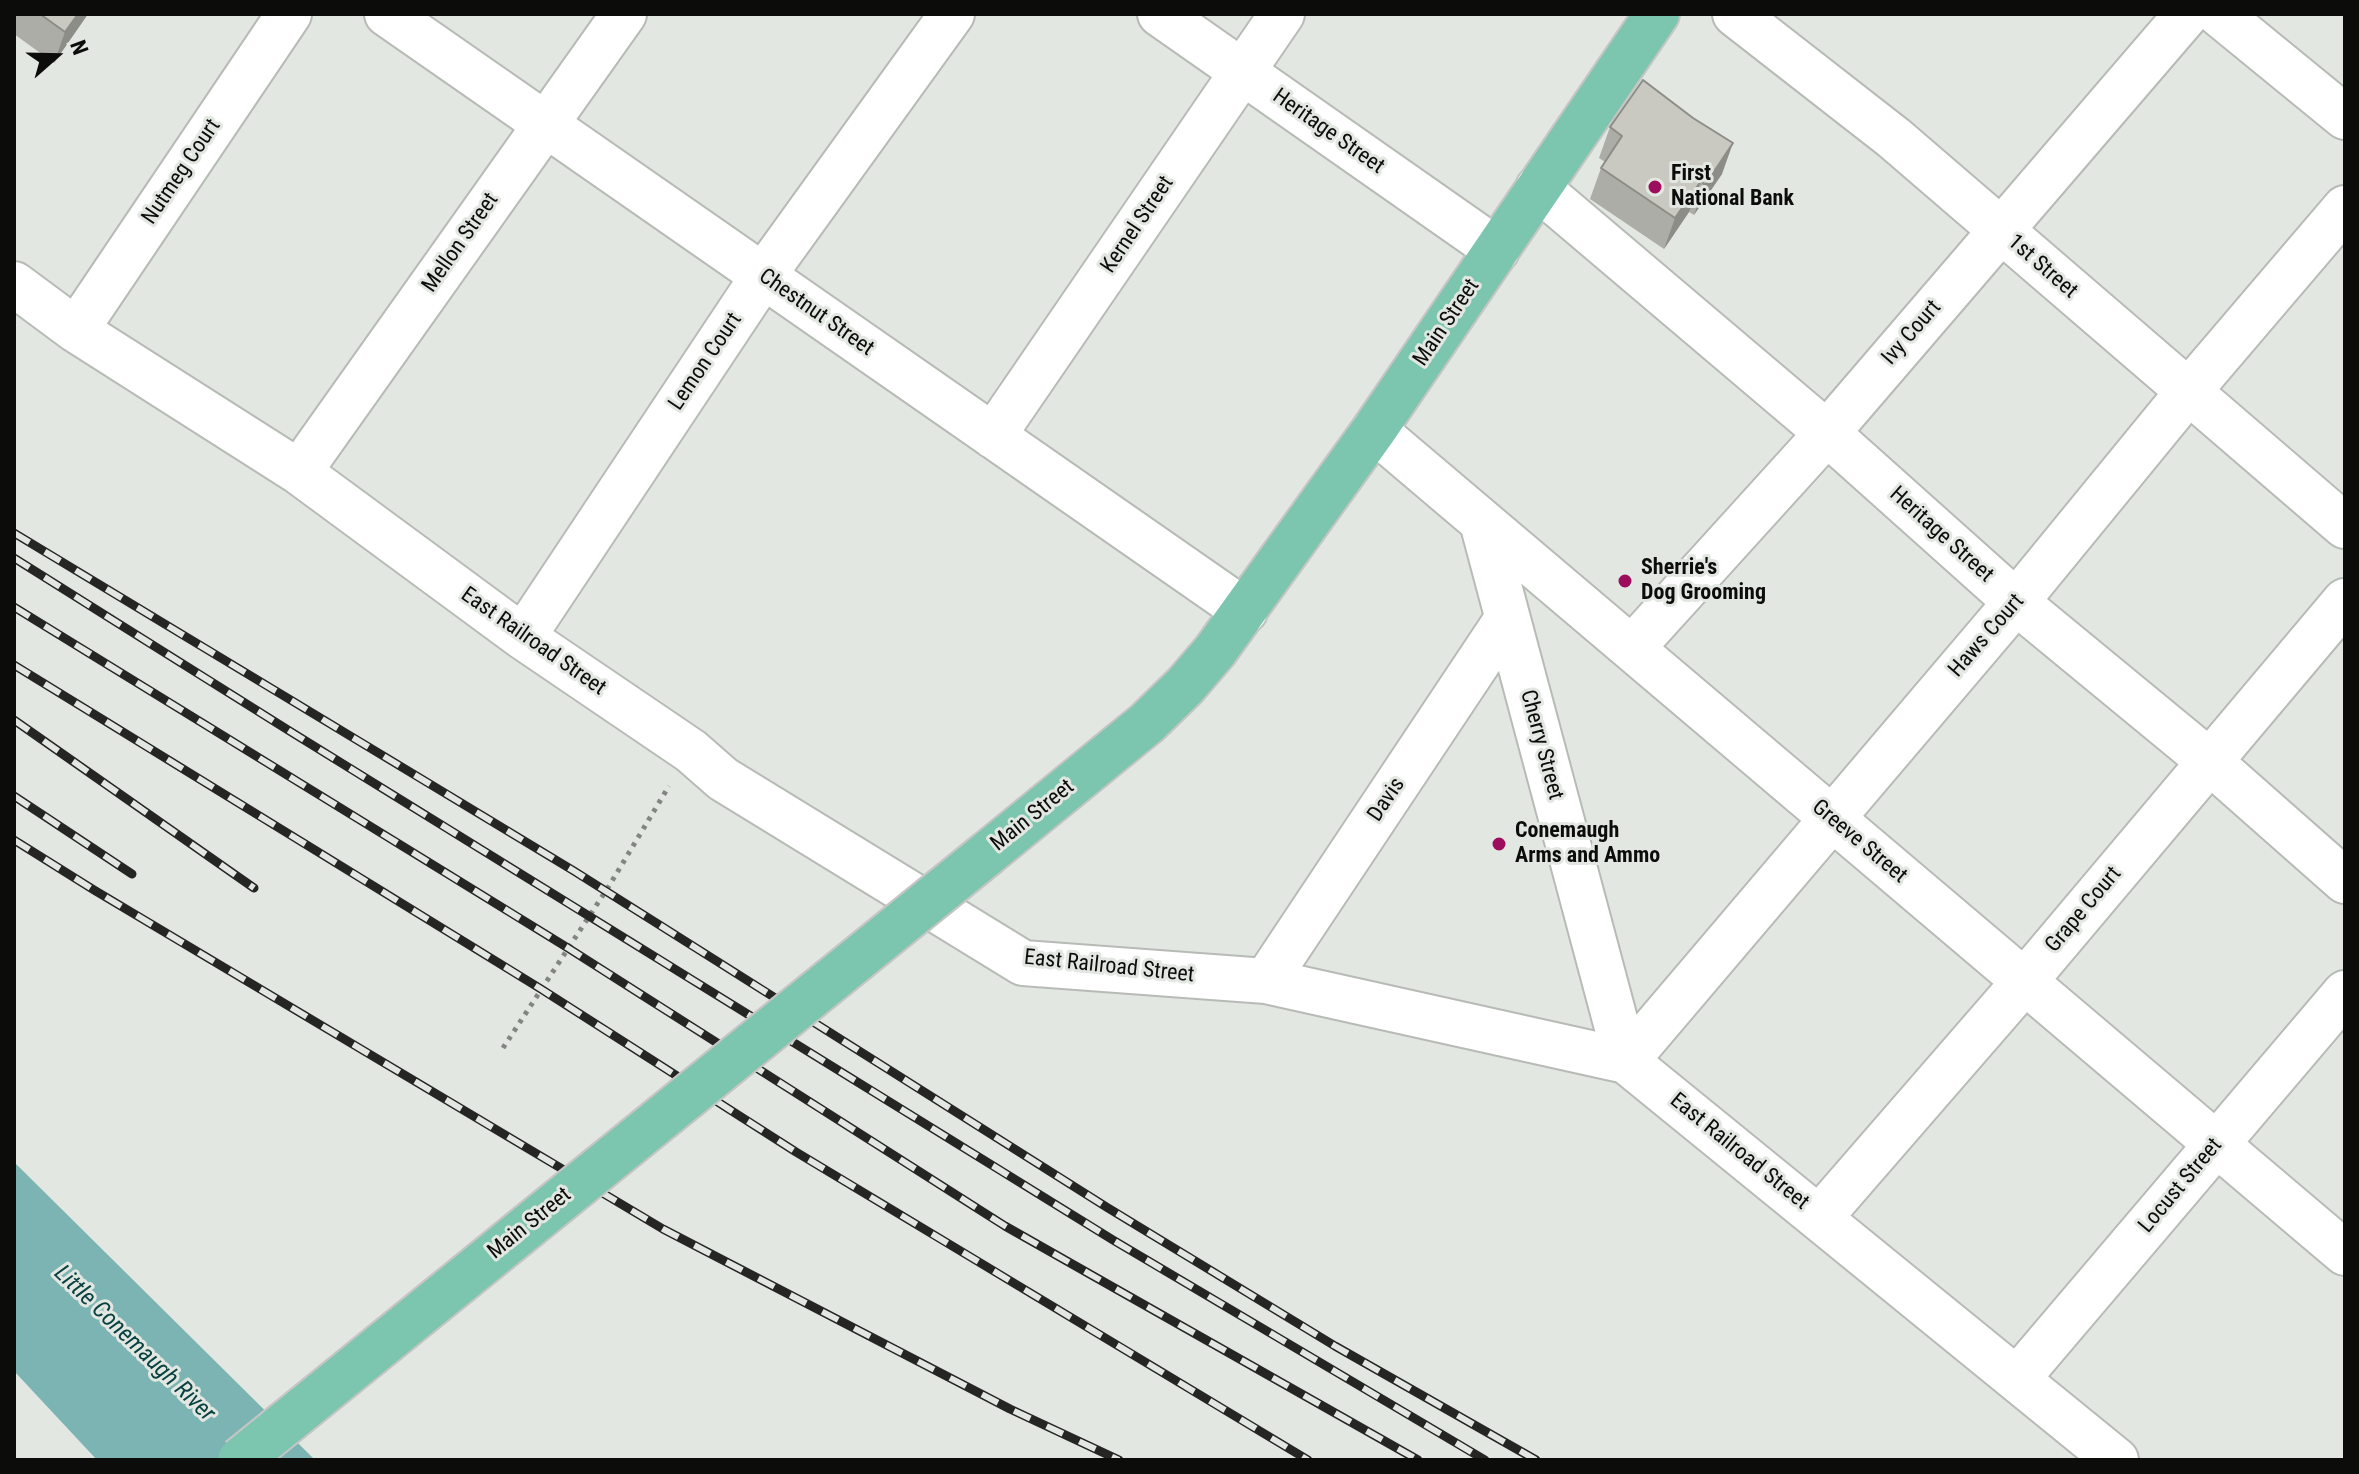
<!DOCTYPE html>
<style>
body{margin:0}
#map{position:relative;width:2359px;height:1474px;overflow:hidden;background:#e2e7e1;font-family:"Roboto Condensed",sans-serif}
canvas{display:block}
.frame{position:absolute;inset:0;border:16px solid #0c0d0b;pointer-events:none}
.north{position:absolute;left:16px;top:16px;width:80px;height:80px;-webkit-text-stroke:6px #e2e7e1;paint-order:stroke;rotate:70deg;font-size:22px;font-weight:700;line-height:32px;text-align:center;color:#0c0d0b}
.north::after{content:'';display:block;margin:auto;width:28px;height:36px;background:#0c0d0b;clip-path:polygon(50% 0,100% 100%,50% 72%,0 100%)}
</style>
<div id="map">
<canvas width="2359" height="1474"></canvas>
<div class="frame"></div>
<div class="north">N</div>
</div>
<script>
const ctx = document.querySelector('canvas').getContext('2d');
ctx.lineJoin = 'round';
function paint(path, color) {
  ctx.fillStyle = color;
  ctx.fill(path, 'evenodd');
}
function poly(rows) {
  const path = new Path2D();
  for (const r of rows) {
    path.moveTo(r[0], r[1]);
    for (let i = 2; i < r.length; i += 2) path.lineTo(r[i], r[i + 1]);
  }
  return path;
}
function strokePath(path, color, width, dash) {
  ctx.strokeStyle = color;
  ctx.lineWidth = width;
  ctx.lineCap = dash ? 'butt' : 'round';
  ctx.setLineDash(dash || []);
  ctx.stroke(path);
}
function write(font, color, halo, rows, align = 'center') {
  ctx.font = font + ' "Roboto Condensed",sans-serif';
  ctx.lineWidth = 6;
  ctx.setLineDash([]);
  ctx.textBaseline = 'middle';
  ctx.strokeStyle = halo;
  ctx.fillStyle = color;
  for (const [text, x, y, turn = 0] of rows) {
    ctx.save();
    ctx.translate(x, y);
    ctx.rotate((+turn || 0) * Math.PI / 180);
    ctx.textAlign = isNaN(turn) ? turn : align;
    if (halo) ctx.strokeText(text, 0, 0);
    ctx.fillText(text, 0, 0);
    ctx.restore();
  }
}
const water = poly([
 [14,1162,315,1460,97,1460,14,1371]
]);
const path = poly([
 [503,1048,609,886,669,786]
]);
const minor = poly([
 [387,14,1245,611],
 [1160,14,1497,250],
 [1735,14,1894,138,2345,526],
 [2219,14,2345,117],
 [1538,188,1827,433,2016,602,2209,761,2345,881],
 [14,284,76,330,299,472,523,637,691,751,723,779,1023,963,1266,981,1626,1061,2116,1460],
 [76,330,289,14],
 [1374,430,2345,1253],
 [993,436,1282,14],
 [299,472,624,14],
 [1482,522,1626,1061],
 [523,637,763,276,952,14],
 [1632,648,1827,433,2187,14],
 [1266,981,1507,619],
 [1626,1061,2016,602,2188,392,2345,208],
 [1820,1217,2024,982,2345,601],
 [2017,1379,2345,993]
]);
const major = poly([
 [988,853,1147,723,1185,686,1215,651,1374,430,1657,14]
]);
const rail = poly([
 [14,533,574,871,1108,1208,1335,1346,1536,1460],
 [14,558,288,730,1113,1240,1485,1460],
 [14,607,568,948,1005,1226,1418,1460],
 [14,665,541,989,796,1152,1308,1460],
 [14,720,254,888],
 [14,796,132,874],
 [14,840,94,890,663,1229,1010,1409,1119,1460]
]);
const majorBridge = poly([
 [240,1460,988,853]
]);
const wall = poly([
 [14,14,88,14,54,63,14,34],
 [1610,127,1722,174,1694,215,1689,212,1664,249,1590,199,1601,168,1605,162,1599,158]
]);
const shadedWall = poly([
 [78,14,88,14,54,63,65,32],
 [1733,143,1722,174,1694,215,1705,185],
 [1701,181,1689,212,1664,249,1675,218]
]);
const building = poly([
 [40,14,78,14,65,32,40,14],
 [1643,80,1693,118,1733,143,1705,185,1701,181,1675,218,1601,168,1622,136,1610,127,1643,80]
]);
const markers = [
 [1655,187,8,"#9c0e5d"],
 [1625,581,8,"#9c0e5d"],
 [1499,844,8,"#9c0e5d"]
];
const streetNames = [
 ["Heritage Street",1328,132,35],
 ["Nutmeg Court",182,172,-56],
 ["Kernel Street",1138,225,-56],
 ["Mellon Street",461,243,-55],
 ["1st Street",2042,267,41],
 ["Chestnut Street",816,313,35],
 ["Main Street",1447,323,-56],
 ["Ivy Court",1912,333,-49],
 ["Lemon Court",706,362,-56],
 ["Heritage Street",1941,535,42],
 ["Haws Court",1987,636,-49],
 ["East Railroad Street",533,642,35],
 ["Cherry Street",1541,745,75],
 ["Davis",1387,800,-56],
 ["Main Street",1033,816,-39],
 ["Greeve Street",1859,842,40],
 ["Grape Court",2084,910,-50],
 ["East Railroad Street",1109,967,6],
 ["East Railroad Street",1739,1152,39],
 ["Locust Street",2181,1186,-50],
 ["Main Street",530,1224,-39]
];
const poiNames = [
 ["First",1671,174],
 ["National Bank",1671,199],
 ["Sherrie's",1641,568],
 ["Dog Grooming",1641,593],
 ["Conemaugh",1515,831],
 ["Arms and Ammo",1515,856]
];
const waterNames = [
 ["Little Conemaugh River",134,1344,44]
];
paint(water, '#7bb4b3');
strokePath(minor, '#b7bbb5', 48);
strokePath(major, '#c5c5c4', 48);
strokePath(path, '#828581', 5, [4, 6]);
strokePath(minor, '#fff', 44);
strokePath(major, '#7cc6af', 44);
strokePath(rail, '#252624', 9);
strokePath(rail, '#e2e7e1', 6, [18]);
strokePath(majorBridge, '#c5c5c4', 48, []);
strokePath(majorBridge, '#7cc6af', 44);
paint(wall, '#adada7');
paint(shadedWall, '#8d8d88');
paint(building, '#c9c9c2');
strokePath(building, '#8d8d88', 2);
for (const [x, y, r, color] of markers) {
  const dot = new Path2D();
  dot.arc(x, y, r, 0, 2 * Math.PI);
  ctx.fillStyle = color;
  ctx.fill(dot);
  strokePath(dot, '#e2e7e1', 3);
}
write('22px', '#0c0d0b', '#e2e7e1', streetNames);
write('bold 22px', '#0c0d0b', '#e2e7e1', poiNames, 'left');
write('italic 24px', '#094040', '#e2e7e1', waterNames);
</script>
